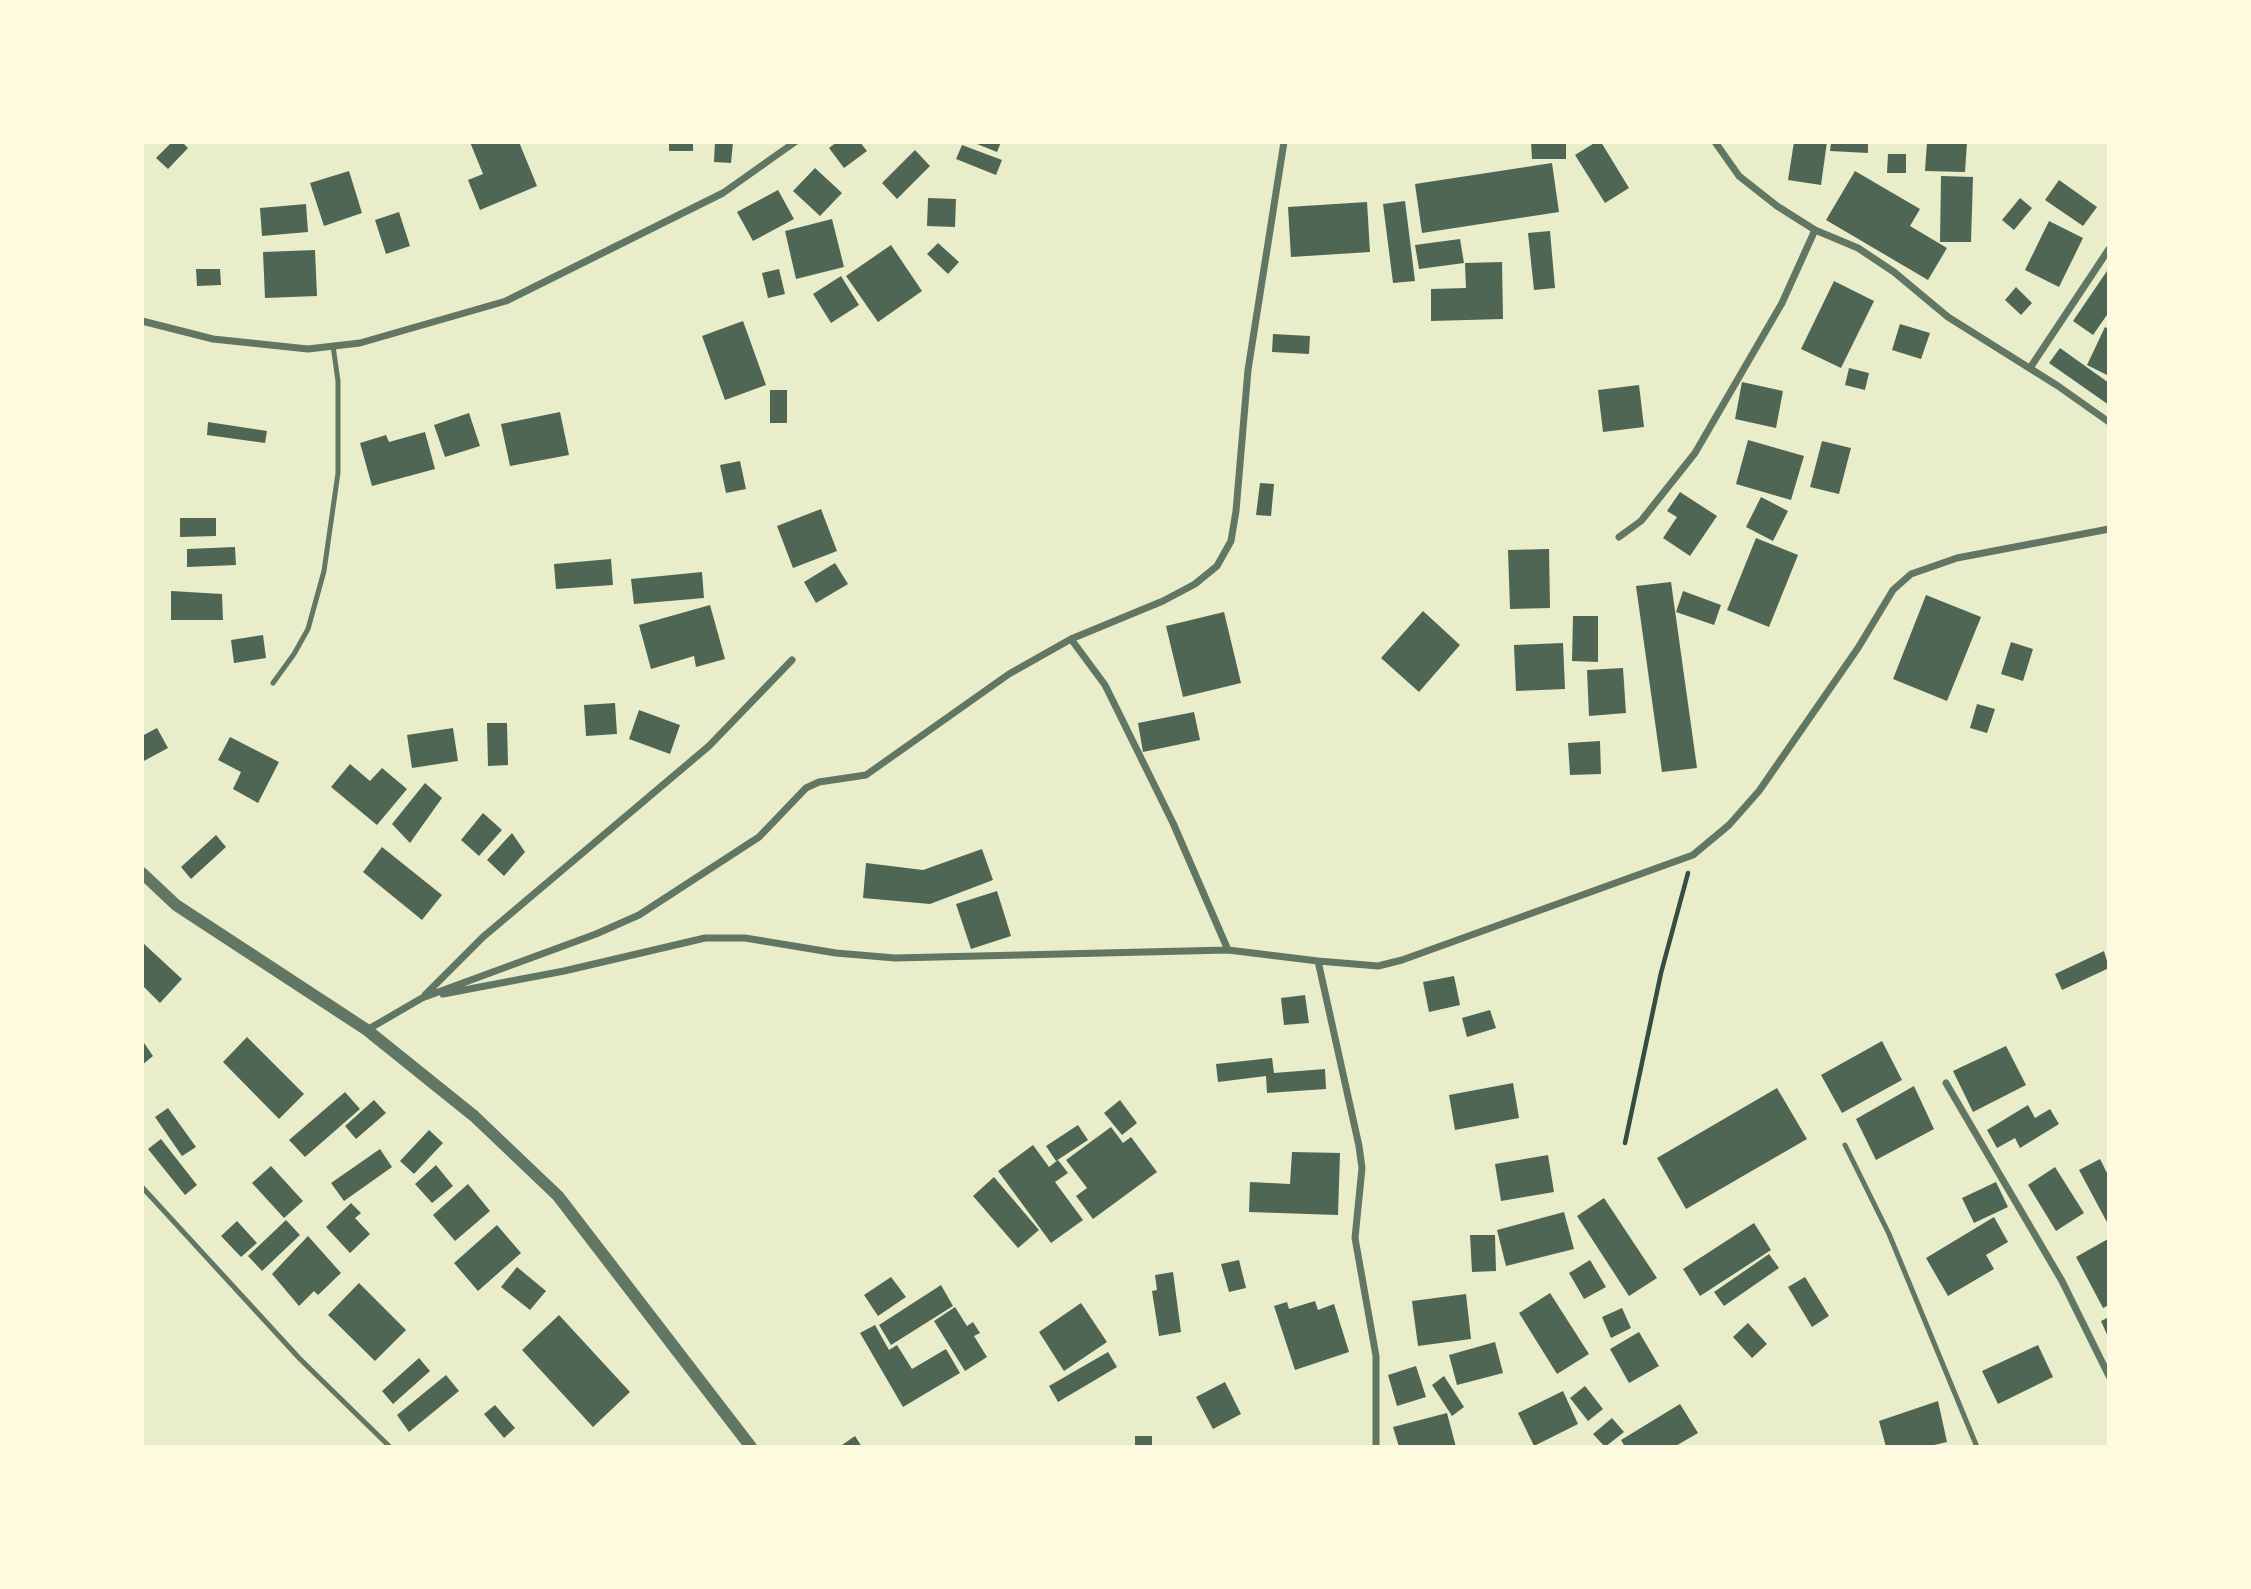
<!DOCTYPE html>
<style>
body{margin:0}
#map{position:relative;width:2251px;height:1589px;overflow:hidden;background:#e9edc9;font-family:Lato,sans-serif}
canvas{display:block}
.frame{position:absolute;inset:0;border:144px solid #fefae0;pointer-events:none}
</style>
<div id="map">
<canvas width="2251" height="1589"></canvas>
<div class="frame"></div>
</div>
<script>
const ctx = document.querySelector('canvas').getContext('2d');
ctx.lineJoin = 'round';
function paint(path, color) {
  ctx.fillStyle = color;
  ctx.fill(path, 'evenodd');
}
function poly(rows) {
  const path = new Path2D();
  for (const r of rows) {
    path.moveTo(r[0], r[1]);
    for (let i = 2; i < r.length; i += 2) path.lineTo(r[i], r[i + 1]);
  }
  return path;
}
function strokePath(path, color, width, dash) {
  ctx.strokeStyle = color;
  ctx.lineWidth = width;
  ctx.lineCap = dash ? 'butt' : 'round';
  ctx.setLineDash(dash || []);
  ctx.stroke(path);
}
const building = poly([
 [172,142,182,142,188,148,168,169,156,158],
 [470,142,519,142,537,186,480,210,468,180,483,174],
 [669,142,693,142,693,151,669,151],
 [715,142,733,142,731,163,714,162],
 [837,142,860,142,867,151,844,168,829,148],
 [972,142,1001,142,997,152],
 [1531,142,1566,142,1566,159,1532,159],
 [1596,142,1601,142,1629,188,1605,203,1575,155],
 [1794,142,1827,142,1821,185,1788,180],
 [1831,142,1868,142,1868,153,1830,151],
 [1927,142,1967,142,1965,172,1925,171],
 [962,145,1002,160,996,175,956,159],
 [915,150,930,166,897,199,882,183],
 [1888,154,1906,154,1906,173,1887,173],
 [1552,163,1559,212,1422,233,1415,184],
 [815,168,842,193,820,216,793,191],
 [349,171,362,213,324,226,310,183],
 [1855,171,1920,209,1910,226,1947,248,1928,280,1826,220],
 [1941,176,1973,177,1971,242,1940,242],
 [2059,180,2097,207,2083,226,2045,200],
 [778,190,794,219,753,241,737,212],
 [928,198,956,199,955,227,927,226],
 [2020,198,2032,208,2014,230,2002,220],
 [1405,201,1415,281,1393,283,1383,204],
 [1367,202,1370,252,1291,257,1288,207],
 [306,204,308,232,262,236,260,208],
 [399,212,410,246,386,254,375,220],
 [832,219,844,267,796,279,785,231],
 [2049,221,2083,238,2059,287,2025,270],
 [1550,231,1555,288,1534,290,1528,233],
 [1460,239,1464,263,1419,269,1415,245],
 [938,243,959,262,948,274,927,254],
 [891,245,922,291,878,322,846,276],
 [315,250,317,296,265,298,263,252],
 [1502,262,1503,319,1431,321,1431,289,1466,288,1465,263],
 [2109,268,2109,312,2093,335,2073,321],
 [196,269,220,269,221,285,197,286],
 [779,269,785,294,768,298,762,273],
 [841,276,859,305,831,323,813,294],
 [1834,281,1874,301,1841,368,1801,349],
 [2016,287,2032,303,2021,315,2005,300],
 [743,321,766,385,725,400,702,336],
 [1900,324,1930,333,1921,359,1892,350],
 [2105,327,2109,329,2109,376,2087,365],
 [1273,334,1310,336,1309,354,1272,352],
 [2060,348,2109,383,2109,405,2049,363],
 [1849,368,1869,373,1865,390,1845,385],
 [1742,382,1783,391,1776,428,1735,419],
 [1639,385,1644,427,1603,432,1598,390],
 [770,390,787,390,787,423,770,423],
 [560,412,569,455,510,466,501,424],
 [469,413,480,446,445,457,434,425],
 [208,422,267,431,265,443,207,435],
 [425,432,435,469,372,486,360,443,386,435,389,442],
 [1748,440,1804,456,1791,500,1736,484],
 [1822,441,1851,448,1839,494,1810,487],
 [740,461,746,489,726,493,720,465],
 [1260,483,1274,484,1271,516,1256,515],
 [1680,492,1717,516,1690,556,1663,538,1677,517,1667,511],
 [1761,497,1788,511,1773,541,1746,527],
 [821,509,837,551,793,568,777,526],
 [180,518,216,518,216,536,180,537],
 [1756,538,1798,555,1769,627,1727,610],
 [235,547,236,565,187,567,187,549],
 [1549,549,1550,608,1510,609,1508,550],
 [611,559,613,585,556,589,554,564],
 [835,563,848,584,816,603,804,582],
 [702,572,704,598,634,604,631,579],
 [1671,582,1697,768,1662,772,1636,586],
 [171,591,222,594,223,620,171,620],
 [1683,591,1721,605,1714,625,1676,612],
 [1926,595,1981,617,1947,701,1893,679],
 [710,605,725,659,696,667,694,656,651,669,639,625],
 [1423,611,1460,645,1419,692,1381,658],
 [1224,612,1241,683,1183,697,1166,626],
 [1573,616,1598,616,1598,662,1572,661],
 [263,635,266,658,234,663,231,640],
 [2011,642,2033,649,2023,681,2001,674],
 [1563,643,1565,689,1516,691,1514,645],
 [1623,668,1626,713,1589,716,1587,670],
 [615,703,617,734,586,736,584,705],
 [1977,704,1995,709,1987,733,1970,728],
 [639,710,680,725,670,754,629,739],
 [1194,712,1200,740,1143,752,1138,723],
 [487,723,507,723,508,765,488,766],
 [157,728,168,748,142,762,142,736],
 [453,728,458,761,412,768,407,735],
 [230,737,279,762,258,803,233,789,241,772,218,760],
 [1600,741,1601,774,1570,775,1568,743],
 [350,764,370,781,382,768,407,789,377,825,331,787],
 [425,783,442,798,410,843,392,824],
 [483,813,502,830,479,856,461,840],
 [512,833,525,852,504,876,487,860],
 [216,835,226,847,191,879,181,867],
 [382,847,442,895,422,920,363,872],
 [982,849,993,880,930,904,863,898,866,863,923,870],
 [997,891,1011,936,971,949,956,904],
 [143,943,182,979,160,1003,142,985],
 [2104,951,2109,968,2062,990,2055,974],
 [1454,976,1460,1005,1429,1012,1423,982],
 [1305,995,1309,1023,1284,1025,1281,998],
 [1490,1010,1496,1028,1467,1037,1462,1018],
 [247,1037,304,1094,279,1119,223,1062],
 [142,1040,153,1056,142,1065],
 [1882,1041,1902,1080,1842,1113,1821,1075],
 [2006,1046,2026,1085,1973,1112,1953,1071],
 [1272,1058,1274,1073,1325,1069,1326,1089,1267,1093,1266,1076,1218,1082,1216,1064],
 [1513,1083,1519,1118,1455,1130,1449,1095],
 [1914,1086,1934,1129,1876,1160,1856,1119],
 [1777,1088,1807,1139,1686,1209,1657,1158],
 [345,1092,360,1109,305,1157,289,1140],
 [374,1100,386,1113,356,1139,345,1126],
 [1120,1100,1137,1123,1122,1135,1104,1113],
 [2028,1105,2035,1118,2050,1109,2059,1124,2020,1148,2015,1138,1997,1148,1987,1130],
 [168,1108,196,1147,182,1156,155,1117],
 [1078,1125,1088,1140,1056,1161,1046,1146],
 [1111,1127,1123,1143,1131,1137,1157,1172,1093,1219,1076,1196,1087,1188,1066,1160],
 [429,1130,443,1143,414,1174,400,1161],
 [161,1139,197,1185,185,1195,148,1149],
 [1033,1145,1049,1167,1058,1160,1068,1173,1055,1182,1083,1220,1051,1243,998,1171],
 [380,1149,392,1167,344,1201,331,1183],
 [1292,1152,1340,1153,1338,1215,1249,1212,1250,1182,1290,1184],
 [1548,1155,1554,1192,1501,1201,1495,1164],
 [2100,1159,2109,1177,2109,1226,2079,1170],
 [436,1165,453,1186,432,1203,415,1184],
 [271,1166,303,1201,284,1218,252,1183],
 [2055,1167,2084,1213,2056,1231,2028,1185],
 [994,1177,1039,1230,1018,1248,973,1196],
 [1996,1182,2008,1207,1974,1223,1962,1198],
 [468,1184,490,1211,455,1241,433,1215],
 [1604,1198,1657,1278,1629,1296,1577,1216],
 [351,1203,361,1213,355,1218,370,1234,350,1253,326,1227],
 [1564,1212,1574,1249,1506,1266,1497,1230],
 [1994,1217,2008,1242,1986,1255,1994,1269,1948,1296,1926,1258],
 [286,1220,300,1235,262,1271,248,1256],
 [237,1221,257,1243,241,1257,221,1236],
 [1754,1223,1771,1250,1700,1296,1683,1269],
 [497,1225,521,1253,478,1291,454,1263],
 [1470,1235,1495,1235,1496,1271,1472,1272],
 [308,1236,341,1273,318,1295,314,1291,299,1306,272,1274],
 [2108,1239,2109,1305,2103,1308,2076,1257],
 [1769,1254,1779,1268,1724,1306,1714,1292],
 [1239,1260,1246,1288,1229,1292,1221,1264],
 [1590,1260,1606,1287,1584,1299,1569,1273],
 [517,1267,546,1291,530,1310,501,1287],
 [1173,1272,1181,1332,1159,1336,1152,1291,1157,1290,1155,1275],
 [891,1277,906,1297,878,1316,864,1295],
 [1805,1277,1829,1316,1812,1327,1788,1287],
 [359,1283,406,1330,375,1361,328,1315],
 [941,1285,953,1306,891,1345,879,1325],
 [1550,1293,1589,1354,1557,1374,1519,1313],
 [1466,1294,1471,1339,1418,1346,1412,1301],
 [1315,1301,1318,1310,1334,1304,1349,1352,1295,1370,1274,1306,1287,1302,1289,1309],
 [1081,1303,1107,1342,1064,1371,1039,1332],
 [955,1307,967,1326,973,1322,980,1333,974,1336,987,1357,965,1371,934,1321],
 [1622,1308,1631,1328,1611,1338,1602,1317],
 [559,1315,630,1392,593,1427,522,1350],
 [2109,1317,2109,1339,2101,1321],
 [1748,1323,1767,1344,1752,1358,1733,1337],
 [875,1325,889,1350,897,1345,912,1369,946,1349,960,1373,903,1407,860,1333],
 [1639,1332,1659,1366,1629,1383,1610,1349],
 [1495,1342,1503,1373,1457,1385,1449,1355],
 [2038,1345,2053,1377,1998,1404,1982,1371],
 [1108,1352,1117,1367,1058,1402,1049,1386],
 [419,1358,430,1371,393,1404,382,1391],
 [1416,1366,1426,1397,1397,1406,1388,1375],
 [446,1375,459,1391,409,1432,397,1415],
 [1444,1376,1464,1407,1452,1416,1432,1385],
 [1225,1382,1241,1414,1213,1429,1196,1397],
 [1585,1386,1603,1409,1588,1421,1570,1398],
 [1563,1391,1578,1424,1534,1446,1518,1413],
 [1938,1401,1947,1442,1926,1447,1886,1447,1879,1421],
 [1680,1404,1698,1433,1674,1447,1625,1447,1621,1440],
 [495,1405,515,1428,504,1438,484,1414],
 [1447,1413,1456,1447,1399,1447,1393,1427],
 [1612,1418,1624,1432,1605,1447,1593,1434],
 [855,1436,862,1447,839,1447],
 [1135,1436,1152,1436,1152,1447,1135,1447]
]);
const path = poly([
 [1625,1143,1661,973,1688,873]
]);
const service = poly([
 [273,683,294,654,308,629,324,571,338,473,338,381,333,346],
 [1845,1145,1889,1234,1977,1447],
 [142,1187,300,1359,390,1447]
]);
const minor = poly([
 [1715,142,1739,176,1777,206,1815,230,1858,248,1894,272,1948,317,2058,386,2109,422],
 [142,321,213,339,308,349,360,343,506,301,723,193,795,142],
 [2030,368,2109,249],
 [1619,537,1641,521,1695,453,1782,303,1815,230],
 [1071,639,1105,685,1173,823,1228,950],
 [1318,961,1378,966,1402,960,1693,855,1729,825,1759,791,1858,648,1893,590,1911,574,1957,558,2109,529],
 [443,994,564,971,705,938,745,938,836,953,895,958,1228,950,1318,961,1359,1146,1362,1168,1355,1238,1376,1356,1376,1447],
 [425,995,483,937,709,746,792,660],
 [367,1030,422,998,596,934,639,915,759,837,806,788,819,782,866,775,1009,674,1071,639,1163,601,1195,584,1217,566,1231,541,1236,511,1248,370,1284,142],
 [1946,1083,2062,1281,2109,1376]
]);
const tertiary = poly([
 [142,873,176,905,367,1030,474,1116,558,1196,751,1447]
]);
paint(building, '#4f6655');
strokePath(path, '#344e41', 4.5);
strokePath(service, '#617663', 5);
strokePath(minor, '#617663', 7);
strokePath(tertiary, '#617663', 12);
</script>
